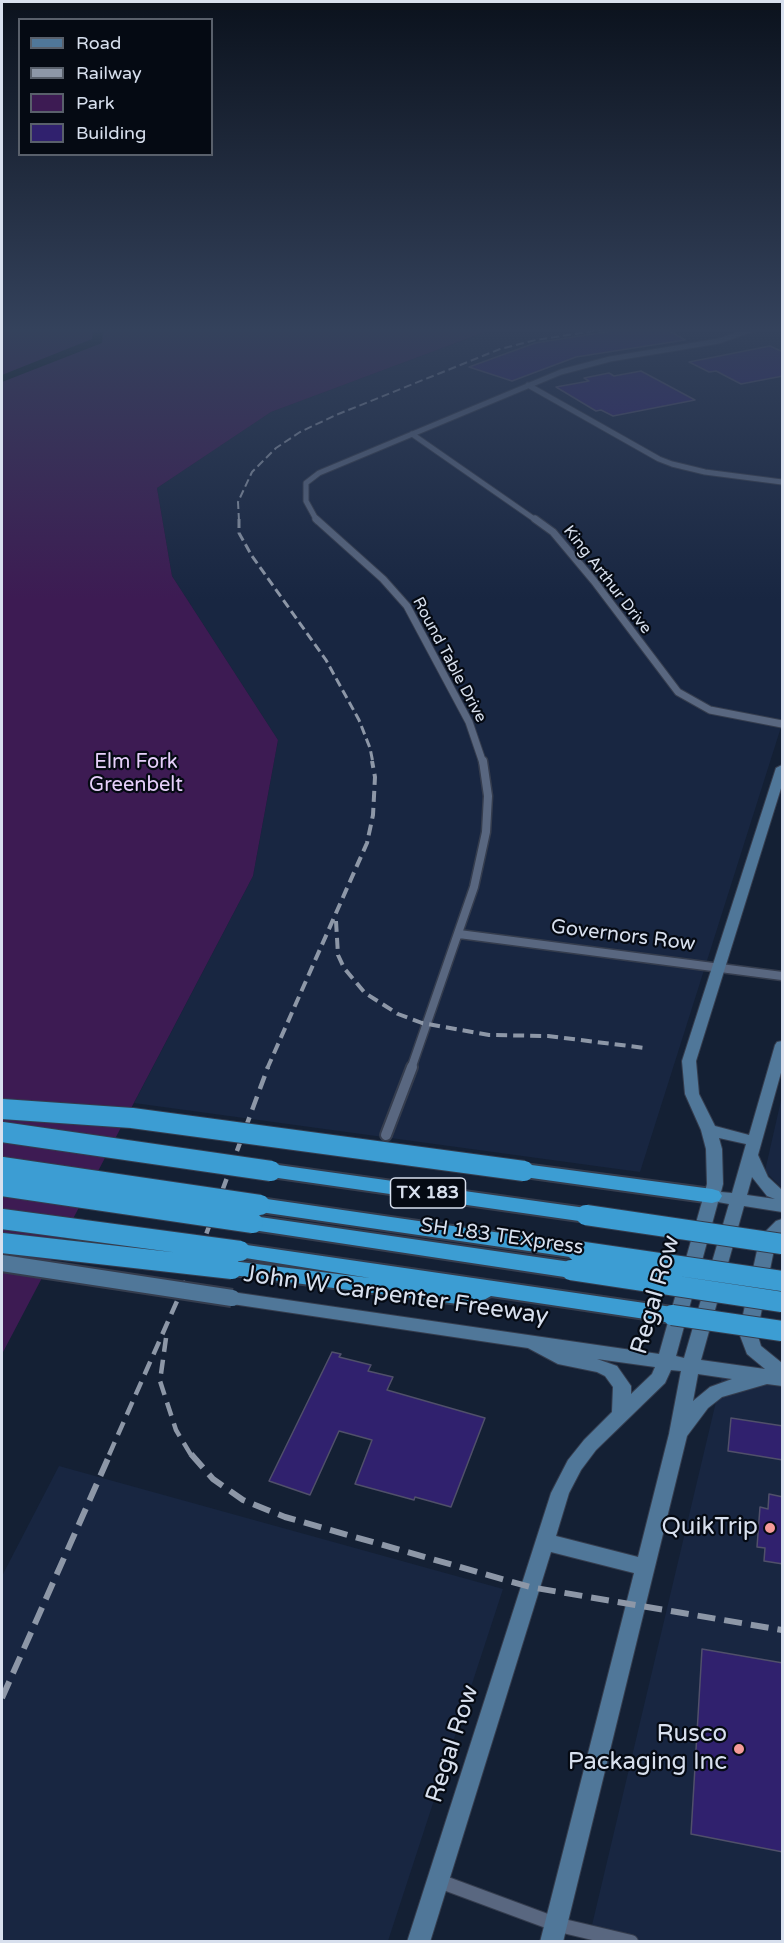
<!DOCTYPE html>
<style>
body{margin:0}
#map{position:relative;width:784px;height:1943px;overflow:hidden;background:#142034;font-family:"Varela Round",sans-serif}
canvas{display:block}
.frame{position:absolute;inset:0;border:3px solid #d8e0ee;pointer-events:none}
.legend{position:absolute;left:18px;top:18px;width:195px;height:138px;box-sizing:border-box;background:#050a13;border:2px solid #59606b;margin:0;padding:8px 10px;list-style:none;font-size:18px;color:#d8e0ee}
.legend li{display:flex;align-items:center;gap:12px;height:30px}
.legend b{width:30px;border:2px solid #59606b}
</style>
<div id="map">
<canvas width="784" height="1943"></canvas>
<div class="frame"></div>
<ul class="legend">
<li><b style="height:8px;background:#507799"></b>Road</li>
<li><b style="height:8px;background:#8d97a7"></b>Railway</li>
<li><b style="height:16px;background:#3d1b53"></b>Park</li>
<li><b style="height:16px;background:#30216e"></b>Building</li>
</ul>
</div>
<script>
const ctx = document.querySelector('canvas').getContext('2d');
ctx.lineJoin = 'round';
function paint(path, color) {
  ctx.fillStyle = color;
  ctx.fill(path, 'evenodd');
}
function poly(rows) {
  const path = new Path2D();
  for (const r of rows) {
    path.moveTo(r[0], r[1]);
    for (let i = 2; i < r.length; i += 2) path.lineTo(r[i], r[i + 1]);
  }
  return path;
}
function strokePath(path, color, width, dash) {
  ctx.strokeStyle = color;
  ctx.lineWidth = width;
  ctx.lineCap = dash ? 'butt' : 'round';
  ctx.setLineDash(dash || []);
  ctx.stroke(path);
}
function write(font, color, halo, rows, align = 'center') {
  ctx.font = font + ' "Varela Round",sans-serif';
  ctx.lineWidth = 4.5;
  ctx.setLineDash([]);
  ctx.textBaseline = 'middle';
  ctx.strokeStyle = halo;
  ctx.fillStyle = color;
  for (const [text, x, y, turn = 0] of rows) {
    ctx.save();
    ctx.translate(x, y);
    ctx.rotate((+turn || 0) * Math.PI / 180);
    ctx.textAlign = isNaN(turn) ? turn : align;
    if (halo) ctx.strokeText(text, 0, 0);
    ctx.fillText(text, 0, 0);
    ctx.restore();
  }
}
const built = poly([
 [496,328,782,328,782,724,640,1172,134,1103,253,876,278,740,172,576,157,488,271,412],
 [782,1096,782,1188,765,1171],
 [723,1372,782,1381,782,1941,588,1942],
 [59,1466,503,1589,388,1941,2,1941,2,1576]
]);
const green = poly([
 [2,328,496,328,271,412,157,488,172,576,278,740,253,876,2,1354]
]);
const river = poly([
 [110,328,103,333,102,343,2,382,2,375,92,339,93,329,110,328]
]);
const building = poly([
 [631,328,665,328,685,340,576,357,512,381,469,367,535,343,631,328],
 [770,346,783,352,783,376,741,384,716,371,709,372,689,362,770,346],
 [641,371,695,400,613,416,601,410,596,411,556,387,589,381,584,378,609,373,614,376,641,371],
 [332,1352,341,1354,339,1357,371,1365,368,1371,393,1377,387,1390,485,1418,451,1507,415,1497,414,1500,355,1484,372,1440,339,1431,310,1495,269,1481,332,1352],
 [731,1418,783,1426,783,1460,728,1451,731,1418],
 [769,1494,783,1497,783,1564,764,1561,765,1548,757,1547,760,1507,768,1509,769,1494],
 [702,1649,783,1663,783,1852,691,1834,702,1649]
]);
const streetFar4 = poly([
 [528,385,659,459,672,464,705,472,782,482],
 [412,434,537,521],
 [317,521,306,501,306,483,319,473,561,372,610,359,719,341,756,328]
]);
const streetFar3 = poly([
 [316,519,383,579,407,606,469,722,483,763],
 [535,519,553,532,594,581,678,692,710,710,782,724]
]);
const streetFar2 = poly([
 [459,934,782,976],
 [411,1069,474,887,486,832,488,796,483,761]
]);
const streetFar1 = poly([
 [386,1135,412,1067]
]);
const street = poly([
 [439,1881,555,1924,631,1942]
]);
const secondary = poly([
 [782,765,782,785,696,1061,699,1094,715,1126,749,1135,775,1045,777,1042,782,1041,782,1069,758,1155,768,1177,782,1190,782,1212,744,1206,701,1360,765,1369,747,1354,739,1333,760,1237,776,1221,782,1219,782,1234,776,1240,757,1333,761,1346,782,1363,782,1386,767,1384,722,1397,708,1408,687,1436,563,1942,540,1942,634,1573,551,1552,430,1942,407,1942,551,1493,568,1460,584,1440,612,1412,613,1387,605,1376,597,1372,558,1364,528,1348,232,1304,226,1303,224,1298,226,1293,232,1292,659,1354,707,1184,706,1149,701,1130,685,1094,682,1061,776,768,782,765],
 [719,1138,746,1144,732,1193,721,1192,723,1184,722,1149,719,1138],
 [752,1177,767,1196,775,1199,747,1195,752,1177],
 [718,1202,729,1204,684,1358,676,1356,718,1202],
 [597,1359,655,1367,652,1374,631,1394,631,1386,617,1366,597,1359],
 [671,1370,681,1371,669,1434,638,1557,556,1536,569,1493,581,1470,596,1450,665,1383,671,1370],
 [698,1374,732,1379,710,1387,693,1401,698,1374]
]);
const highway = poly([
 [271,1164,586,1208,593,1210,596,1215,593,1220,586,1222,264,1176,262,1171,264,1166,271,1164],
 [524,1164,712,1189,719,1191,722,1196,719,1201,712,1203,517,1176,515,1171,517,1166,524,1164],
 [260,1198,577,1244,584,1246,587,1251,584,1256,577,1258,260,1212,253,1210,250,1205,253,1200,260,1198],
 [253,1216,571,1262,578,1265,581,1270,578,1275,571,1278,253,1230,246,1228,243,1223,246,1218,253,1216],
 [240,1244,672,1307,679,1309,682,1315,679,1321,672,1323,491,1296,482,1301,458,1304,225,1274,222,1269,225,1264,232,1261,370,1278,233,1256,230,1251,233,1246,240,1244]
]);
const railFar4 = poly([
 [239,521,238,502,252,472,276,448,300,432,336,415,500,349,536,340,613,328]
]);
const railFar3 = poly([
 [239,519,239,533,252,556,326,660,359,720,370,748,373,763]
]);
const railFar2 = poly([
 [336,921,338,955,344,968,365,993,398,1014,422,1023,489,1035,548,1036,645,1048],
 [267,1069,367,843,373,815,375,777,372,761]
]);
const railFar1 = poly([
 [166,1338,160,1381,176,1430,191,1455],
 [109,1455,204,1240,268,1067]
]);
const rail = poly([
 [191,1454,213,1479,243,1500,285,1517,530,1587,782,1630],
 [2,1698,110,1454]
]);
const secondaryBridge = poly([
 [2,1263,232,1298]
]);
const highwayBridge = poly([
 [2,1109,132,1118,524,1171],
 [2,1132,271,1171],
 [2,1167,260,1205],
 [2,1186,253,1223],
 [586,1215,782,1244],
 [2,1219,240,1251],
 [2,1243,232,1269],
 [577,1251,782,1281],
 [571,1270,782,1302],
 [672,1315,782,1331]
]);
const markers = [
 [770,1528,6,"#f59b99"],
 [739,1749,6,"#f59b99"]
];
const farStreetnames = [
 ["King Arthur Drive",607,580,52],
 ["Round Table Drive",449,660,62]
];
const shields = [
 [428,1193,75]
];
const shieldNames = [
 ["TX 183",428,1193]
];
const parkNames = [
 ["Elm Fork",136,763],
 ["Greenbelt",136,786]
];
const streetNames = [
 ["Governors Row",623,936,7],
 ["SH 183 TEXpress",502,1237,8]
];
const nearStreetnames = [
 ["Regal Row",656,1295,-74],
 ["John W Carpenter Freeway",396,1296,8],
 ["Regal Row",453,1744,-72]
];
const nearPoinames = [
 ["QuikTrip",758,1528],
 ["Rusco",727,1735],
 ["Packaging Inc",727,1763]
];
paint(built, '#182641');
paint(green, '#3d1b53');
paint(river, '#021115');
paint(building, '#30216e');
strokePath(building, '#50506a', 1.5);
strokePath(streetFar4, '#353d4e', 7);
strokePath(streetFar3, '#353d4e', 9);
strokePath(streetFar2, '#353d4e', 11);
strokePath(streetFar1, '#353d4e', 14);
strokePath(street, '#353d4e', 16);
strokePath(secondary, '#353d4e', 2);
strokePath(highway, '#353d4e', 4);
strokePath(streetFar4, '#596780', 5);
strokePath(streetFar3, '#596780', 7);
strokePath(streetFar2, '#596780', 8);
strokePath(streetFar1, '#596780', 10);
strokePath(street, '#596780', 14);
paint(secondary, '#507799');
paint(highway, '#3c9dd3');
strokePath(railFar4, '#8d97a7', 2, [8, 4]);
strokePath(railFar3, '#8d97a7', 3, [9, 4.5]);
strokePath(railFar2, '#8d97a7', 4, [11, 6]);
strokePath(railFar1, '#8d97a7', 4.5, [14, 8]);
strokePath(rail, '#8d97a7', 6, [18, 9]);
strokePath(secondaryBridge, '#353d4e', 20, []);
strokePath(highwayBridge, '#353d4e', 22, []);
strokePath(secondaryBridge, '#507799', 16);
strokePath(highwayBridge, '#3c9dd3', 20);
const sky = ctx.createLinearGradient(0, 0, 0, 600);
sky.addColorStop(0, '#0b121d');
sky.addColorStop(0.55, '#34425c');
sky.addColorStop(1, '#34425c00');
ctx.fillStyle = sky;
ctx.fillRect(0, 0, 784, 600);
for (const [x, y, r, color] of markers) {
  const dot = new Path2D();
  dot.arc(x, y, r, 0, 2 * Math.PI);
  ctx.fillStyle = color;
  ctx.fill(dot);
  strokePath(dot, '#050a13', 2);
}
write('16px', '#d8e0ee', '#050a13', farStreetnames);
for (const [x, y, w] of shields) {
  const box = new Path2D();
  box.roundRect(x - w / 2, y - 15, w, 30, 4.5);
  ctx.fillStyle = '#050a13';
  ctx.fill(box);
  strokePath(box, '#d8e0ee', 1.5);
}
write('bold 18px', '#d8e0ee', null, shieldNames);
write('20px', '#e7d0fb', '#050a13', parkNames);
write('20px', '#d8e0ee', '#050a13', streetNames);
write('24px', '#d8e0ee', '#050a13', nearStreetnames);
write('24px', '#d8e0ee', '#050a13', nearPoinames, 'right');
</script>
